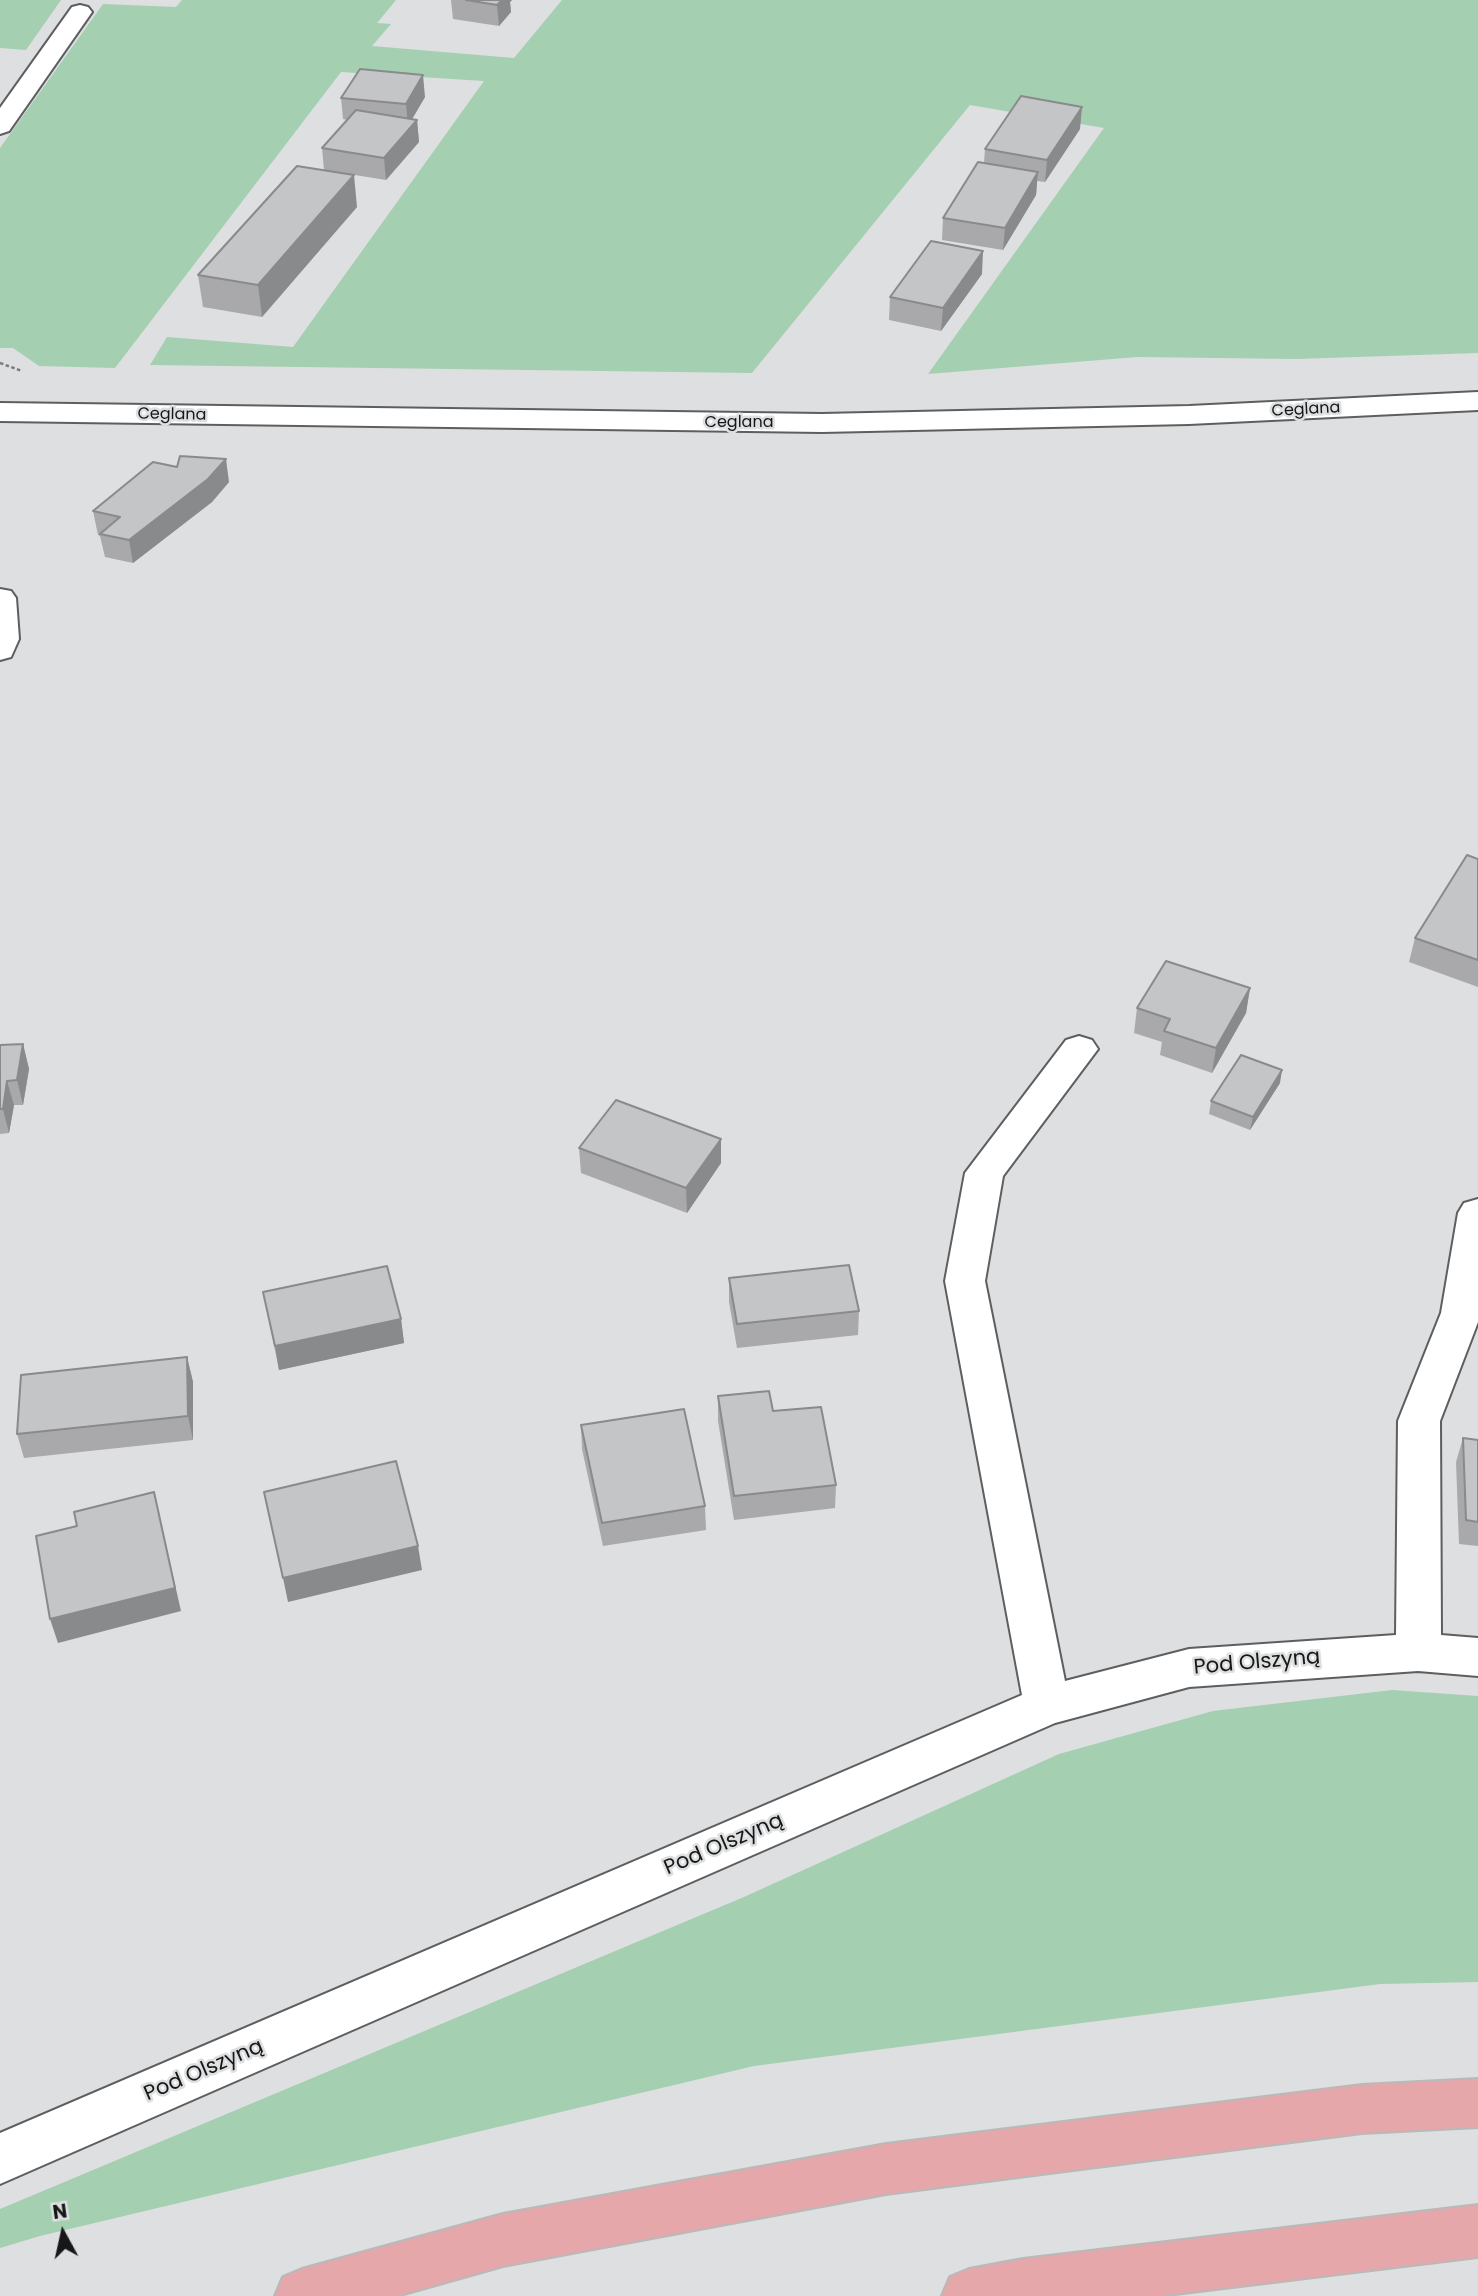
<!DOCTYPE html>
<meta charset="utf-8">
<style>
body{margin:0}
#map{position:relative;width:1478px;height:2296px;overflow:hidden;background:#dedfe0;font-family:Poppins,sans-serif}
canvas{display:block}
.north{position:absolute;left:28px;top:2198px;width:70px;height:70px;-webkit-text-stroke:5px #dedfe0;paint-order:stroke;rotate:352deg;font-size:19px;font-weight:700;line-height:28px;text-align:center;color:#161717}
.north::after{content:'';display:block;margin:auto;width:24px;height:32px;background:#161717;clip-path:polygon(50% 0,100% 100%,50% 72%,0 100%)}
</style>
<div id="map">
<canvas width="1478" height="2296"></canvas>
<div class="north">N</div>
</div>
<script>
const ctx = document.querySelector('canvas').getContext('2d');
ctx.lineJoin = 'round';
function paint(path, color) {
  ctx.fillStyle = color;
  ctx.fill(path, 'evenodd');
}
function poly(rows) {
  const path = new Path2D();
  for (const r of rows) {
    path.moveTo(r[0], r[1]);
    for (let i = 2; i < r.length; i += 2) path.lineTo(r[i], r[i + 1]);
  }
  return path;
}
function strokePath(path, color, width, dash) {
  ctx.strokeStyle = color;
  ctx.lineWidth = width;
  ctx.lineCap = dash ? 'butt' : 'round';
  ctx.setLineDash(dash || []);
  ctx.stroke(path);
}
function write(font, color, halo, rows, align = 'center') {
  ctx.font = font + ' Poppins,sans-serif';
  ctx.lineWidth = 5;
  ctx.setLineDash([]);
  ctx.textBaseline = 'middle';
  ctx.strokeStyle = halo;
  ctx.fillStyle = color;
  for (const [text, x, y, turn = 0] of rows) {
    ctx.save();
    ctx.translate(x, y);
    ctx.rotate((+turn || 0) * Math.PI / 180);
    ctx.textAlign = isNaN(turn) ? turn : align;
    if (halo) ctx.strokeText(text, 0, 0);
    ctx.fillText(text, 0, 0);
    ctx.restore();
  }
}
const green = poly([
 [0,0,61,0,26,50,0,48],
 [182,0,396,0,377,23,391,24,372,46,514,58,562,0,1478,0,1478,353,1296,359,1137,357,928,374,1104,128,970,105,752,373,150,365,167,337,293,347,484,81,341,72,115,368,39,366,13,348,0,348,0,148,103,4,176,7],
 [1392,1690,1478,1696,1478,1982,1380,1984,754,2066,40,2236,0,2248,0,2209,744,1897,1059,1754,1213,1711]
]);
const path = poly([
 [0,363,22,371]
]);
const minor = poly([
 [80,5,88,7,92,12,9,131,0,134,0,108,72,7,80,5],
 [1478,392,1478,410,1189,424,822,432,0,421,0,403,822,414,1189,406,1478,392],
 [0,589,11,591,16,598,19,639,11,657,0,660,0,589],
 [1079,1036,1092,1040,1098,1049,1003,1176,985,1281,1065,1681,1189,1649,1396,1635,1398,1421,1441,1313,1458,1213,1464,1203,1478,1199,1478,1322,1440,1421,1441,1635,1478,1638,1478,1676,1418,1671,1189,1687,1055,1723,0,2184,0,2133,1022,1695,945,1281,965,1173,1066,1040,1079,1036]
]);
const major = poly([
 [1478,2079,1478,2127,1362,2133,886,2194,503,2266,397,2296,275,2296,283,2277,302,2269,503,2214,886,2144,1362,2085,1478,2079],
 [1478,2205,1478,2257,1159,2296,942,2296,950,2277,969,2269,1023,2259,1478,2205]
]);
const wall = poly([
 [451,0,512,0,510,2,511,12,499,26,453,19],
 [425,97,412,119,417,120,419,142,386,180,324,170,322,148,347,120,343,119,341,98],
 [1080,129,1045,182,1037,181,1036,195,1003,250,942,240,943,218,984,163,985,149],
 [357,207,262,317,203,307,198,275],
 [982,274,941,331,889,320,890,297],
 [229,482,212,502,133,563,105,557,100,536,98,535,93,511],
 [1478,859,1478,987,1409,962,1415,938],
 [1250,988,1246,1013,1212,1073,1160,1055,1162,1042,1134,1033,1137,1008],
 [23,1044,29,1069,23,1105,14,1105,9,1133,0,1134,0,1045],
 [1280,1083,1250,1130,1209,1114,1211,1101],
 [721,1139,721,1163,687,1213,581,1173,579,1148],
 [729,1278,859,1311,858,1335,737,1348,729,1302],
 [263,1292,401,1319,404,1343,279,1370],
 [187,1357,193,1382,193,1440,24,1458,17,1434],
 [718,1396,773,1411,836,1485,835,1508,734,1520,718,1421],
 [581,1425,705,1506,706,1530,603,1546,582,1449],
 [1463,1438,1478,1440,1478,1546,1459,1544,1456,1462]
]);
const shadedWall = poly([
 [501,0,512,0,510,2,511,12,499,26,497,5],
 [423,75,425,97,408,126,406,104],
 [1082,107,1080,129,1045,182,1047,160],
 [417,120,419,142,386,180,384,158],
 [1038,172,1036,195,1003,250,1005,228],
 [354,175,357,207,262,317,258,285],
 [983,251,982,274,941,331,943,308],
 [226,459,229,482,212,502,133,563,129,540],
 [1250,988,1246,1013,1212,1073,1216,1048],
 [23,1044,29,1069,23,1105,17,1080],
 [1282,1070,1280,1083,1250,1130,1253,1117],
 [7,1081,14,1105,9,1133,3,1109],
 [721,1139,721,1163,687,1213,686,1188],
 [401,1319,404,1343,279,1370,275,1346],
 [187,1357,193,1382,193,1440,188,1416],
 [154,1492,181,1611,58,1643,50,1619],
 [418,1546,422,1570,288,1602,283,1578]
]);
const building = poly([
 [466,0,502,0,497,5,466,0],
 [360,69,423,75,406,104,341,98,360,69],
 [1021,96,1082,107,1047,160,985,149,1021,96],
 [356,110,417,120,384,158,322,148,356,110],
 [978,162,1038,172,1005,228,943,218,978,162],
 [297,166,354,175,258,285,198,275,297,166],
 [931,241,983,251,943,308,890,297,931,241],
 [180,456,226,459,208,479,129,540,100,534,120,517,93,511,153,462,177,467,180,456],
 [1467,855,1478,859,1478,960,1415,938,1467,855],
 [1166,961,1250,988,1216,1048,1164,1031,1170,1019,1137,1008,1166,961],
 [23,1044,17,1080,7,1081,3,1109,0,1109,0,1045,23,1044],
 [1241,1055,1282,1070,1253,1117,1211,1101,1241,1055],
 [616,1100,721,1139,686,1188,579,1148,616,1100],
 [849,1265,859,1311,737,1324,729,1278,849,1265],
 [387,1266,401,1319,275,1346,263,1292,387,1266],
 [187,1357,188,1416,17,1434,21,1375,187,1357],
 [769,1391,773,1411,821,1407,836,1485,734,1496,718,1396,769,1391],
 [684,1409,705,1506,602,1523,581,1425,684,1409],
 [1463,1438,1478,1440,1478,1522,1466,1520,1463,1438],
 [396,1461,418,1546,283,1578,264,1492,396,1461],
 [154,1492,175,1588,50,1619,36,1536,77,1526,74,1512,154,1492]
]);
const farStreetnames = [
 ["Ceglana",1306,410,-3],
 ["Ceglana",172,415,1],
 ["Ceglana",739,423]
];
const nearStreetnames = [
 ["Pod Olszyną",1257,1663,-5],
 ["Pod Olszyną",724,1845,-23],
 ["Pod Olszyną",204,2071,-23]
];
paint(green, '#a4cfb1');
strokePath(minor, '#5d5e60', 4);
strokePath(major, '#b9b9b9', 4);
strokePath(path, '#797a7b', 2.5, [3.5, 2.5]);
paint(minor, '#fff');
paint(major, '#e5a7aa');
paint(wall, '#a9a9ab');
paint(shadedWall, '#898a8b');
paint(building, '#c4c5c7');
strokePath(building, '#898a8b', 2);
write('16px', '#161717', '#dedfe0', farStreetnames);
write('21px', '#161717', '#dedfe0', nearStreetnames);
</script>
